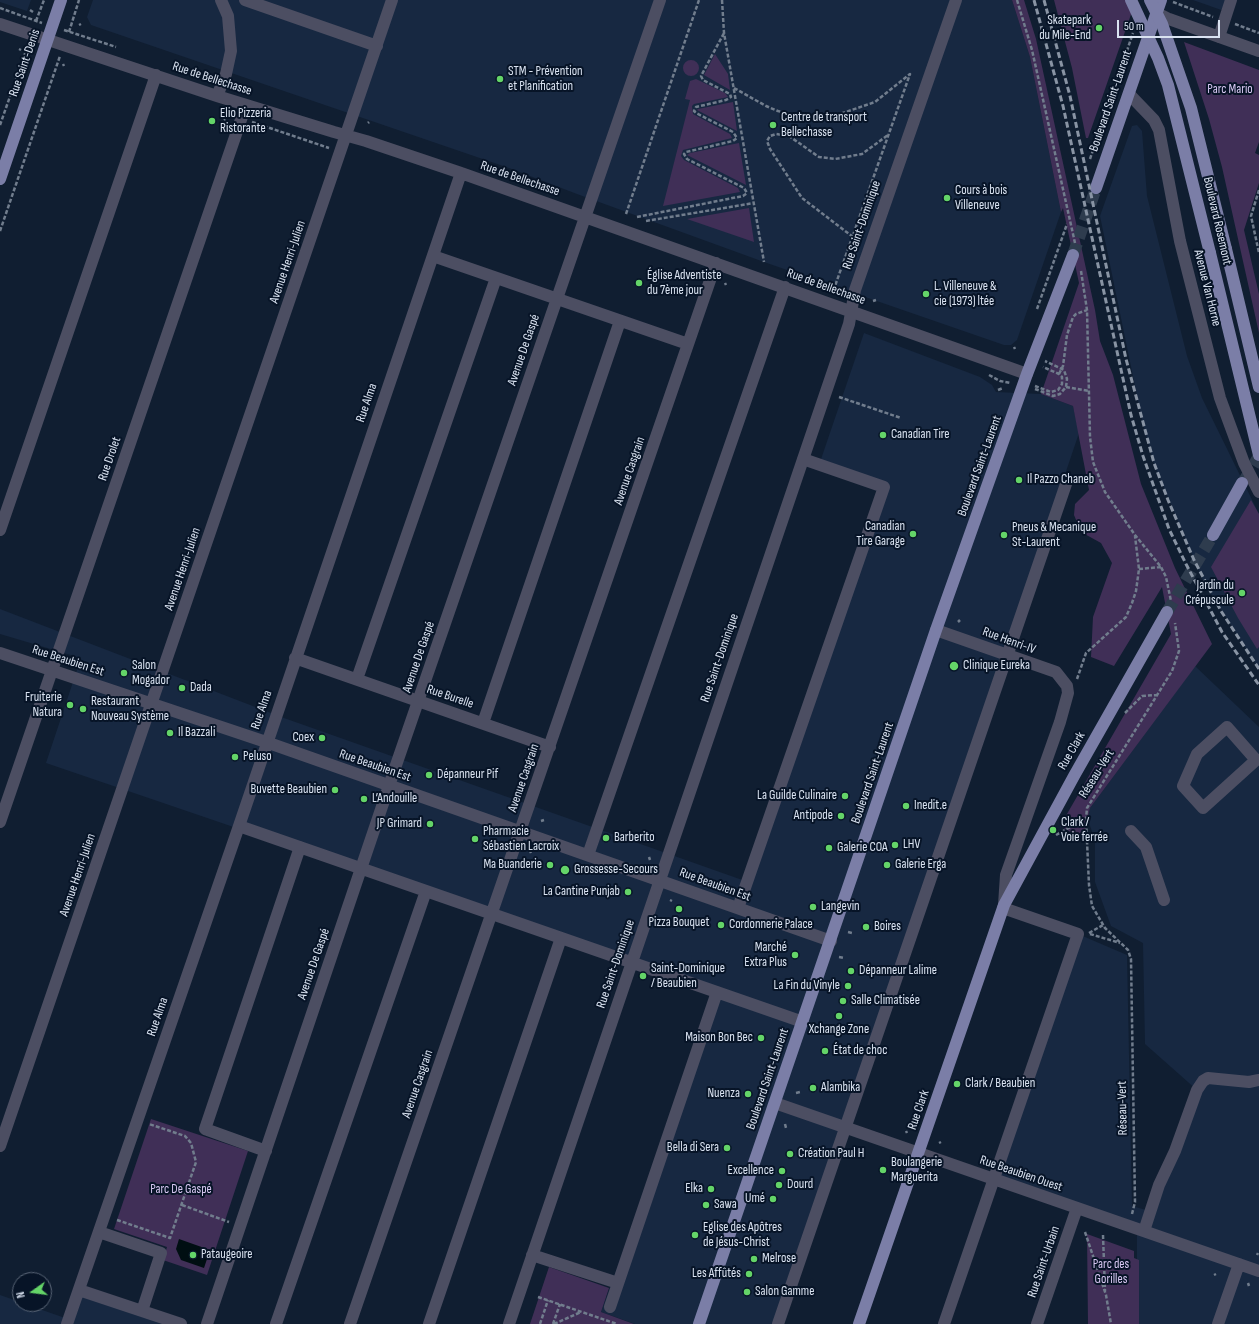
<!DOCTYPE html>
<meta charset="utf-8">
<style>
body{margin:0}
#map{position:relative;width:1259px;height:1324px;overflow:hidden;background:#101e31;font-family:"Sofia Sans Condensed",sans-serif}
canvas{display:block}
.north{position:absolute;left:12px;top:1272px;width:40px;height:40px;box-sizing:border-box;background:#071427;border:1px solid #5b6778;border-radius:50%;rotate:256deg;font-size:11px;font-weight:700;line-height:16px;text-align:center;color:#dae3f1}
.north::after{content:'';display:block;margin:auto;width:14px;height:18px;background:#64d468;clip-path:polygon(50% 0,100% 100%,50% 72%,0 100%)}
.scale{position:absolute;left:1117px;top:20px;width:103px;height:18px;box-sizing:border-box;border:2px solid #dae3f1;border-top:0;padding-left:5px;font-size:12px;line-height:14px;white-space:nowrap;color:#dae3f1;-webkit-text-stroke:3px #071427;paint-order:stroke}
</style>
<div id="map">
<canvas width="1259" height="1324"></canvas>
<div class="north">N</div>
<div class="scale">50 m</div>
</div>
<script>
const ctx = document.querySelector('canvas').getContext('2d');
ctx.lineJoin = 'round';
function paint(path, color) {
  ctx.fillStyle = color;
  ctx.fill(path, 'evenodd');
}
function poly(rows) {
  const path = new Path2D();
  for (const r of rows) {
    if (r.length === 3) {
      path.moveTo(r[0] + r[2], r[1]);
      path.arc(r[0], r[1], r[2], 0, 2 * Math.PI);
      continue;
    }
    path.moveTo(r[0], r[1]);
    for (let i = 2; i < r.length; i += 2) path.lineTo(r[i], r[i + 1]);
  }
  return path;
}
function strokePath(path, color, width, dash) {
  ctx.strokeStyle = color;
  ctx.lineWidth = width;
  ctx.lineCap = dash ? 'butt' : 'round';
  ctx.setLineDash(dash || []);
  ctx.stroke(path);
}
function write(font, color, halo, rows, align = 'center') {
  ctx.font = font + ' "Sofia Sans Condensed",sans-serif';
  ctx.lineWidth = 4;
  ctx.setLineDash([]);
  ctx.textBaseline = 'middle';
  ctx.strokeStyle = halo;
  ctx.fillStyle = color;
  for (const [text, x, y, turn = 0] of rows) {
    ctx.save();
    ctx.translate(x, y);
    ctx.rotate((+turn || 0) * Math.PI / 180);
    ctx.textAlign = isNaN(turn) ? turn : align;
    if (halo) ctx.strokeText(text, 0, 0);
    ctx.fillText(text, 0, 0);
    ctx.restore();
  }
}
const built = poly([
 [0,0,31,0,27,11,0,2],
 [93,0,1012,0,1030,57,1061,212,1017,340,1011,345,1004,345,764,262,577,194,509,168,91,25,87,17],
 [1193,0,1231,0,1227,12],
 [1137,125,1142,131,1147,196,1187,356,1202,398,1259,514,1259,669,1204,583,1154,464,1142,420,1100,216,1132,126],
 [864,333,980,377,992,385,996,392,1041,394,1073,406,1079,433,778,1324,635,1324,601,1312,717,992,46,763,81,658,0,634,0,609,284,718,748,882,884,487,819,465],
 [1195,666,1259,727,1259,1324,1137,1324,1137,1233,994,1179,1078,934,1127,955,1132,1206,1146,1210,1197,1090,1145,1044,1143,943,1111,926,1095,882,1095,840,1088,820,1090,808],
 [79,1290,176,1324,0,1324,0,1295,20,1302,20,1304,25,1304,68,1319]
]);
const green = poly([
 [1012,0,1024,0,1036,39,1095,310,1100,341,1113,375,1141,484,1175,568,1212,644,1090,808,1083,839,1060,826,1171,634,1162,587,1114,666,1091,657,1093,617,1112,563,1101,543,1081,532,1074,515,1075,504,1089,490,1073,406,1041,394,1079,283,1063,208,1061,212,1030,57],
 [1054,0,1136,0,1088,138,1086,138,1072,68],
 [1184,42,1259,70,1259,142,1255,153,1259,155,1259,183,1244,230,1259,294,1259,333,1222,167,1209,119],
 [715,54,728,74,730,90,704,75],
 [691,68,8],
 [696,79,725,93,728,97,694,104,692,106,693,114,730,134,732,138,683,150,681,156,684,160,738,188,740,192,663,206,690,100,685,99,690,81],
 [733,102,737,131,697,110,698,109],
 [739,143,746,185,687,155,690,153],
 [749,208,754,242,687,219],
 [1251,500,1259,514,1259,647,1257,649,1238,618,1211,567],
 [151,1119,248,1151,207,1275,163,1260,167,1247,114,1229],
 [1087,1234,1134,1251,1134,1258,1139,1260,1139,1324,1088,1324],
 [549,1267,609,1288,601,1312,634,1324,530,1324]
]);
const water = poly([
 [179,1239,210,1250,204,1268,181,1260,176,1249]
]);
const majorTunnel = poly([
 [1073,255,1096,188],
 [1244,481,1259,456],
 [1167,612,1213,535]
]);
const path = poly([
 [722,0,724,33,764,262],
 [1017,0,1032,50,1075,243],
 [1173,2,1213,17],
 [0,8,42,23],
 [30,10,33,12],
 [36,21,44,0],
 [1235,24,1259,33],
 [79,25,81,24],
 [64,30,116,47],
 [69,32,79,0],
 [19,49,21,50],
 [63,64,64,66],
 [734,88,766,106,778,111,792,115,821,117,837,115,875,102,910,74,835,286],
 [224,120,225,119],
 [252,122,329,148],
 [368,123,369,122],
 [0,125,28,45],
 [253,129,254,131],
 [1090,159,1133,33],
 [1259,190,1251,216,1259,253],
 [626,214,699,0],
 [637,217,743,196,747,193,744,188,687,159,684,154,686,152,733,141,737,138,733,132,696,113,694,111,696,107,726,100,731,97,730,94,703,80,701,76,724,33],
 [646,221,754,203],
 [0,231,60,56],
 [853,237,802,198,770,149,767,141,770,136,776,134,789,136,819,157,835,159,862,154,888,135],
 [1081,271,1087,310,1090,437,1093,462,1105,492,1135,535,1161,567,1166,577,1171,601],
 [725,283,726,285],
 [873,301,876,300],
 [1037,309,1067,224],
 [1014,347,1015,349],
 [1059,374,1063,366,1067,335,1073,317,1076,314,1087,310],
 [989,375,1000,381,1011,383],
 [1035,386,1051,392,1058,390,1062,384,1062,377,1059,374,1043,367],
 [1066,387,1089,391],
 [1035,389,1053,396,1060,394,1066,387,1067,379,1064,370,1045,361],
 [998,390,1003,388],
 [839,397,901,418],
 [1139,569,1161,567],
 [958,622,960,620],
 [1077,679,1086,653,1126,617,1132,603,1136,591,1139,569,1135,536],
 [1125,713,1142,696,1157,695],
 [257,717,259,723],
 [246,754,249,752],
 [1064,819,1068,823,1074,825,1086,819],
 [541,821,544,820],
 [1056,835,1074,825],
 [530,851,531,853],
 [649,857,650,860],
 [670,900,672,901],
 [848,932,852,933],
 [1089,933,1103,925],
 [1090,934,1120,943],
 [839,957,844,958],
 [761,1081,767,1083],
 [796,1093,800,1092],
 [751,1112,757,1114],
 [785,1124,786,1128],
 [906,1131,907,1133],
 [939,1143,941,1142],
 [895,1166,897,1164],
 [928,1175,929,1178],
 [182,1205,229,1222],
 [1132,1214,1135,1202,1131,959,1128,950,1105,928,1092,906,1089,885,1086,819,1087,808,1172,671,1179,651,1175,623],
 [117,1220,170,1238,196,1162,191,1143,185,1136,149,1124],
 [1085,1232,1106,1295,1111,1324],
 [1103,1235,1105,1291],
 [1257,1255,1258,1253],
 [1214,1275,1216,1274],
 [1248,1283,1249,1286],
 [538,1297,617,1324],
 [540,1324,548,1300],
 [553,1324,560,1304],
 [554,1324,581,1312]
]);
const minor = poly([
 [245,0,377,46],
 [1157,13,1169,19,1259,51],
 [0,24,217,96,334,132,366,141,461,173,1027,374],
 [1219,37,1231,0],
 [1129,94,1154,120,1159,130,1180,241,1220,398,1244,463,1259,492],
 [217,96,226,74,231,51,228,16,221,0],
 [433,256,688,344],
 [0,530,156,75],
 [936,630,1056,672,1067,686,1068,693,1060,722,1006,875,1004,905],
 [0,653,266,742,831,941],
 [295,658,550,747],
 [357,679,496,278],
 [483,723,620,321],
 [1227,727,1256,760,1203,808,1183,786,1197,754,1227,727],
 [0,822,246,105],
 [239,826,803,1022],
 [1131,831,1146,847,1164,900],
 [588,855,785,287],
 [738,908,884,487,803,459],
 [775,1103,1259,1271],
 [0,1146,392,0],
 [266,1151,205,1129,300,847],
 [1144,1231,1159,1185,1175,1151,1197,1090,1203,1081,1208,1078,1249,1082,1259,1080],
 [99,1232,161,1253,142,1311],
 [532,1255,618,1283],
 [79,1290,181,1324],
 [610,1307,717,992],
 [67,1324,239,826,461,173],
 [207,1324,394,771,660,0],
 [276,1324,426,891],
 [350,1324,716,263],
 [429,1324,561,938],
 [509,1324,849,324,855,290,956,0],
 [778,1324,1066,484],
 [944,1324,1078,934,1003,908],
 [1037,1324,1077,1208],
 [1218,1324,1239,1264]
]);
const major = poly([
 [0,179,61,0],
 [1096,188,1161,0],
 [1226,249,1259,387],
 [1210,253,1259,455],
 [1213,535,1242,483],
 [699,1324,936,630,1027,374,1073,255],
 [859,1324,1004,905,1074,776,1167,612]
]);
const rail = poly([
 [1034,0,1063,106,1131,415,1143,456,1169,529,1186,564,1222,632,1259,685],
 [1044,0,1070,96,1126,359,1154,463,1168,500,1194,560,1221,611,1259,669]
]);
const majorBridge = poly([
 [1131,0,1158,58,1168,85,1210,253],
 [1150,0,1162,24,1191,108,1226,249]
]);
const markers = [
 [1099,28,4,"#64d468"],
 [500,79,4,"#64d468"],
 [212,121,4,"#64d468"],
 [773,125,4,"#64d468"],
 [947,198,4,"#64d468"],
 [639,283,4,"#64d468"],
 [926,294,4,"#64d468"],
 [883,435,4,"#64d468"],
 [1019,480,4,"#64d468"],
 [913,534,4,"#64d468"],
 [1004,535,4,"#64d468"],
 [1242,593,4,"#64d468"],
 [954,666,5,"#64d468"],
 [124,673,4,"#64d468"],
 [182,688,4,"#64d468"],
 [70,705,4,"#64d468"],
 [83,709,4,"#64d468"],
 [170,733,4,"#64d468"],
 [322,738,4,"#64d468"],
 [235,757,4,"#64d468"],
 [429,775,4,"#64d468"],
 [335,790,4,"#64d468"],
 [845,796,4,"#64d468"],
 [364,799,4,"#64d468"],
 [906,806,4,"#64d468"],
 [841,816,4,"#64d468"],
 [430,824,4,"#64d468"],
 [1053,830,4,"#64d468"],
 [606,838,4,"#64d468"],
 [475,839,4,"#64d468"],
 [895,845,4,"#64d468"],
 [829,848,4,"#64d468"],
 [550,865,4,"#64d468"],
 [887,865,4,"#64d468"],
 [565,870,5,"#64d468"],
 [628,892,4,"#64d468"],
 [813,907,4,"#64d468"],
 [679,909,4,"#64d468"],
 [721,925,4,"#64d468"],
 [866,927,4,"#64d468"],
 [795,955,4,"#64d468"],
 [851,971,4,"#64d468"],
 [643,976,4,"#64d468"],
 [848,986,4,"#64d468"],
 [843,1001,4,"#64d468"],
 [839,1016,4,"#64d468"],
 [761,1038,4,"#64d468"],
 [825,1051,4,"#64d468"],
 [957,1084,4,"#64d468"],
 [813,1088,4,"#64d468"],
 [748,1094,4,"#64d468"],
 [727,1148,4,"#64d468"],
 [790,1154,4,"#64d468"],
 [883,1170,4,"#64d468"],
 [782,1171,4,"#64d468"],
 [779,1185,4,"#64d468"],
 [711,1189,4,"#64d468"],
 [773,1199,4,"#64d468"],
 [706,1205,4,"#64d468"],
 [695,1235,4,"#64d468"],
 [193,1255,4,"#64d468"],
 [754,1259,4,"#64d468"],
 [749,1274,4,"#64d468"],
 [747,1292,4,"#64d468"]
];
const poiNames = [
 ["Skatepark",1091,21,"right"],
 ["du Mile-End",1091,36,"right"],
 ["STM - Prévention",508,72],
 ["et Planification",508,87],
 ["Elio Pizzeria",220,114],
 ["Ristorante",220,129],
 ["Centre de transport",781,118],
 ["Bellechasse",781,133],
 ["Cours à bois",955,191],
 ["Villeneuve",955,206],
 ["Église Adventiste",647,276],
 ["du 7ème jour",647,291],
 ["L. Villeneuve &",934,287],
 ["cie (1973) ltée",934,302],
 ["Canadian Tire",891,435],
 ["Il Pazzo Chaneb",1027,480],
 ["Canadian",905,527,"right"],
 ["Tire Garage",905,542,"right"],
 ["Pneus & Mecanique",1012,528],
 ["St-Laurent",1012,543],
 ["Jardin du",1234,586,"right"],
 ["Crépuscule",1234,601,"right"],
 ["Salon",132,666],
 ["Mogador",132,681],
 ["Clinique Eureka",963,666],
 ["Dada",190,688],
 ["Fruiterie",62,698,"right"],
 ["Natura",62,713,"right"],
 ["Restaurant",91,702],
 ["Nouveau Système",91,717],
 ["Il Bazzali",178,733],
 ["Coex",314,738,"right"],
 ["Peluso",243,757],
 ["Dépanneur Pif",437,775],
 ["Buvette Beaubien",327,790,"right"],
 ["La Guilde Culinaire",837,796,"right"],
 ["L’Andouille",372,799],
 ["Inedit.e",914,806],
 ["Antipode",833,816,"right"],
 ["Clark /",1061,823],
 ["Voie ferrée",1061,838],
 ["JP Grimard",422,824,"right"],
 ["Pharmacie",483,832],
 ["Sébastien Lacroix",483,847],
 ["Barberito",614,838],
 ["LHV",903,845],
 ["Galerie COA",837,848],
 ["Ma Buanderie",542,865,"right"],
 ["Galerie Erga",895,865],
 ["Grossesse-Secours",574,870],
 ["La Cantine Punjab",620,892,"right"],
 ["Langevin",821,907],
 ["Pizza Bouquet",679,923,"center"],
 ["Cordonnerie Palace",729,925],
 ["Boires",874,927],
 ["Marché",787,948,"right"],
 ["Extra Plus",787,963,"right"],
 ["Saint-Dominique",651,969],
 ["/ Beaubien",651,984],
 ["Dépanneur Lalime",859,971],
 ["La Fin du Vinyle",840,986,"right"],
 ["Salle Climatisée",851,1001],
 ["Xchange Zone",839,1030,"center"],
 ["Maison Bon Bec",753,1038,"right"],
 ["État de choc",833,1051],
 ["Clark / Beaubien",965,1084],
 ["Alambika",821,1088],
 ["Nuenza",740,1094,"right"],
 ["Bella di Sera",719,1148,"right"],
 ["Création Paul H",798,1154],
 ["Boulangerie",891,1163],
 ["Marguerita",891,1178],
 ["Excellence",774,1171,"right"],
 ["Dourd",787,1185],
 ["Elka",703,1189,"right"],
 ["Umé",765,1199,"right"],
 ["Sawa",714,1205],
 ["Eglise des Apôtres",703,1228],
 ["de Jésus-Christ",703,1243],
 ["Pataugeoire",201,1255],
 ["Melrose",762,1259],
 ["Les Affûtés",741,1274,"right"],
 ["Salon Gamme",755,1292]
];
const streetNames = [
 ["Rue Saint-Denis",25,63,-71],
 ["Rue de Bellechasse",212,79,18],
 ["Boulevard Saint-Laurent",1111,101,-71],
 ["Rue de Bellechasse",520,179,19],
 ["Boulevard Rosemont",1217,221,77],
 ["Rue Saint-Dominique",862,225,-71],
 ["Avenue Henri-Julien",288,262,-71],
 ["Rue de Bellechasse",826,287,20],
 ["Avenue Van Horne",1207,288,76],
 ["Avenue De Gaspé",524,350,-71],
 ["Rue Alma",367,403,-71],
 ["Rue Drolet",110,459,-71],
 ["Boulevard Saint-Laurent",980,466,-70],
 ["Avenue Casgrain",630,471,-71],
 ["Avenue Henri-Julien",183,569,-71],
 ["Rue Henri-IV",1009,641,20],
 ["Avenue De Gaspé",419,657,-71],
 ["Rue Saint-Dominique",720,658,-71],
 ["Rue Beaubien Est",68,661,18],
 ["Rue Burelle",450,697,19],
 ["Rue Alma",262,710,-71],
 ["Rue Clark",1072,751,-60],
 ["Rue Beaubien Est",375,766,19],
 ["Boulevard Saint-Laurent",873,773,-71],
 ["Réseau-Vert",1097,774,-58],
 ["Avenue Casgrain",524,778,-71],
 ["Avenue Henri-Julien",78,875,-71],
 ["Rue Beaubien Est",715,885,20],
 ["Avenue De Gaspé",314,964,-71],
 ["Rue Saint-Dominique",616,964,-71],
 ["Rue Alma",158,1017,-71],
 ["Boulevard Saint-Laurent",768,1079,-71],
 ["Avenue Casgrain",418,1084,-71],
 ["Réseau-Vert",1123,1108,-91],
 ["Rue Clark",919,1110,-71],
 ["Rue Beaubien Ouest",1021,1174,19],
 ["Rue Saint-Urbain",1044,1262,-71]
];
const parkNames = [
 ["Parc Mario",1230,90],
 ["Parc De Gaspé",181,1190],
 ["Parc des",1111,1265],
 ["Gorilles",1111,1280]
];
paint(built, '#172841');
paint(green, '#402f57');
paint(water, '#000e12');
strokePath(majorTunnel, '#2e3c4e', 12, [12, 6]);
strokePath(path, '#717d8d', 2.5, [4, 2]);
strokePath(minor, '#4c4e62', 12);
strokePath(major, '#7b7ea7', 12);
strokePath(rail, '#8994a4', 3, [6, 3]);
strokePath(majorBridge, '#7b7ea7', 12);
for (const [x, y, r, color] of markers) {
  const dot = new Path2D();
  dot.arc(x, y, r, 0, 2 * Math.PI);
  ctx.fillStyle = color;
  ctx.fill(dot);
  strokePath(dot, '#071427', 1.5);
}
write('13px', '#dae3f1', '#071427', poiNames, 'left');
write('13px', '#dae3f1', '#071427', streetNames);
write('13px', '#dac9f4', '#071427', parkNames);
</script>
